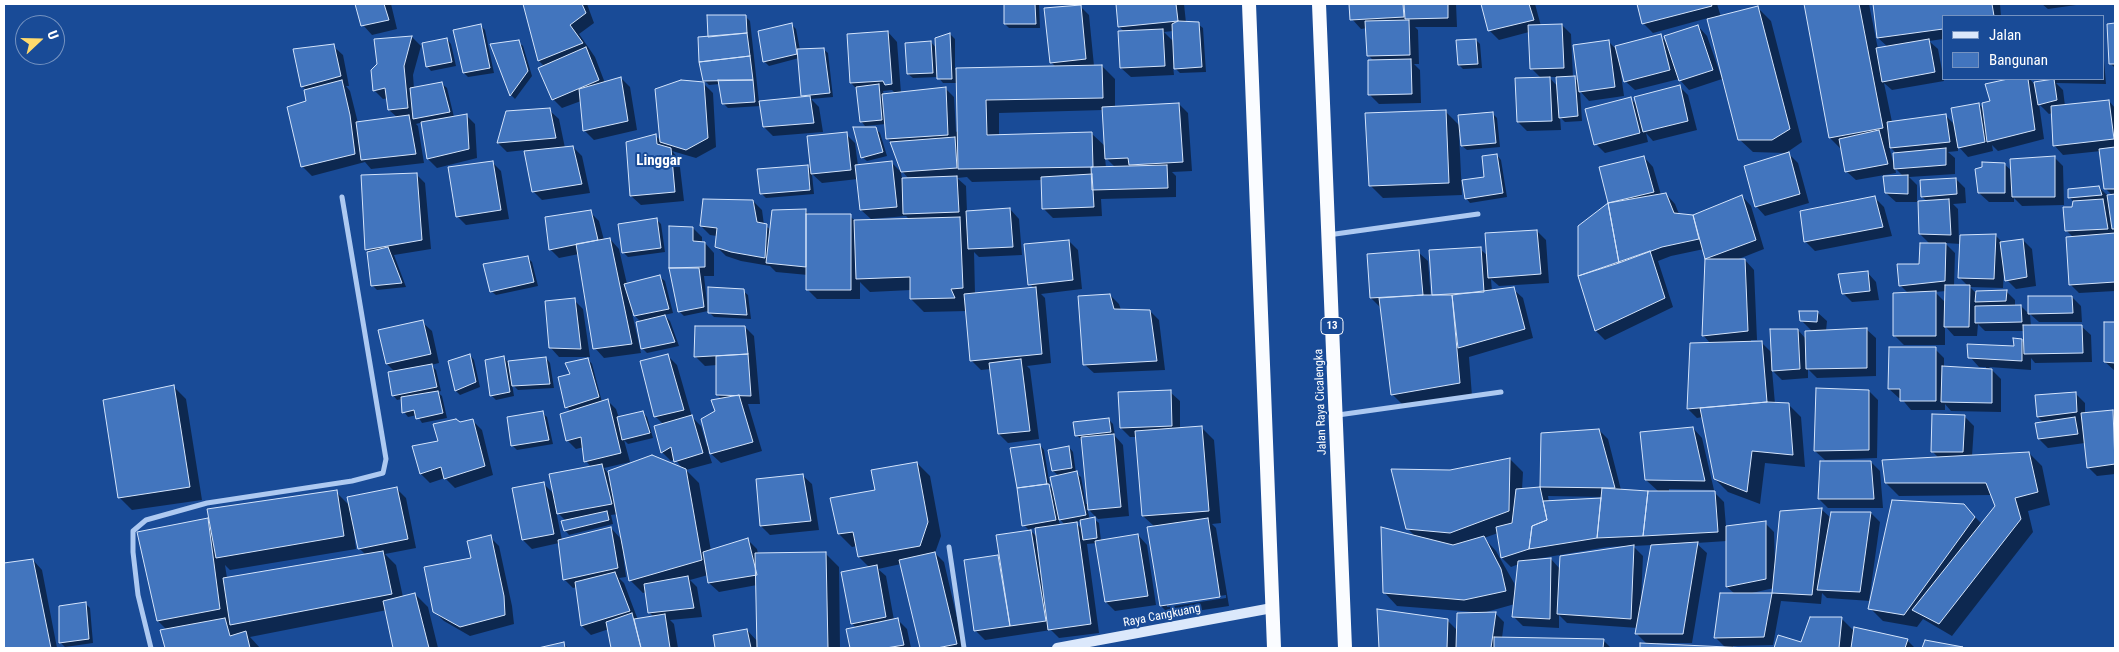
<!DOCTYPE html>
<style>
body{margin:0}
#map{position:relative;width:2119px;height:652px;overflow:hidden;background:#194b97;font-family:"Roboto Condensed",sans-serif}
canvas{display:block}
.frame{position:absolute;inset:0;border:5px solid #fff;pointer-events:none}
.legend{position:absolute;left:1942px;top:15px;width:162px;height:65px;box-sizing:border-box;background:#194b97;border:1px solid #7593c1;margin:0;padding:6px 9px;list-style:none;font-size:15px;color:#fff}
.legend li{display:flex;align-items:center;gap:10px;height:25px}
.legend b{width:25px;border:1px solid #7593c1}
.north{position:absolute;left:15px;top:15px;width:50px;height:50px;box-sizing:border-box;background:#194b97;border:1px solid #7593c1;border-radius:50%;rotate:69deg;font-size:14px;font-weight:700;line-height:20px;text-align:center;color:#fff}
.north::after{content:'';display:block;margin:auto;width:18px;height:22px;background:#ffda6c;clip-path:polygon(50% 0,100% 100%,50% 72%,0 100%)}
</style>
<div id="map">
<canvas width="2119" height="652"></canvas>
<div class="frame"></div>
<ul class="legend">
<li><b style="height:6px;background:#dbe8fb"></b>Jalan</li>
<li><b style="height:14px;background:#4275be"></b>Bangunan</li>
</ul>
<div class="north">U</div>
</div>
<script>
const ctx = document.querySelector('canvas').getContext('2d');
ctx.lineJoin = 'round';
function paint(path, color) {
  ctx.fillStyle = color;
  ctx.fill(path, 'evenodd');
}
function poly(rows) {
  const path = new Path2D();
  for (const r of rows) {
    path.moveTo(r[0], r[1]);
    for (let i = 2; i < r.length; i += 2) path.lineTo(r[i], r[i + 1]);
  }
  return path;
}
function strokePath(path, color, width, dash) {
  ctx.strokeStyle = color;
  ctx.lineWidth = width;
  ctx.lineCap = dash ? 'butt' : 'round';
  ctx.setLineDash(dash || []);
  ctx.stroke(path);
}
function write(font, color, halo, rows, align = 'center') {
  ctx.font = font + ' "Roboto Condensed",sans-serif';
  ctx.lineWidth = 4;
  ctx.setLineDash([]);
  ctx.textBaseline = 'middle';
  ctx.strokeStyle = halo;
  ctx.fillStyle = color;
  for (const [text, x, y, turn = 0] of rows) {
    ctx.save();
    ctx.translate(x, y);
    ctx.rotate((+turn || 0) * Math.PI / 180);
    ctx.textAlign = isNaN(turn) ? turn : align;
    if (halo) ctx.strokeText(text, 0, 0);
    ctx.fillText(text, 0, 0);
    ctx.restore();
  }
}
const shadow = poly([
 [357,4,391,4,397,29,372,35,363,25],
 [525,4,587,4,594,23,579,34,595,57,605,83,621,78,630,87,637,130,594,140,585,131,581,101,562,108,553,99,545,67,539,61],
 [1005,4,1039,4,1040,28,1009,28,1005,24],
 [1117,4,1184,4,1186,23,1198,24,1203,28,1206,72,1180,73,1173,66,1174,75,1131,77,1121,68,1125,32,1119,27],
 [1173,31,1174,42,1164,32],
 [1351,4,1456,4,1457,27,1415,27,1418,30,1419,64,1414,64,1420,70,1421,103,1379,104,1370,95,1374,61,1368,55,1367,28,1361,29,1352,19],
 [1482,4,1535,4,1541,26,1562,25,1571,34,1573,78,1579,81,1609,42,1618,51,1660,36,1667,43,1698,26,1707,36,1722,79,1689,90,1679,79,1635,90,1625,81,1622,67,1620,67,1624,96,1589,101,1580,91,1582,121,1565,122,1560,117,1561,130,1527,131,1518,122,1541,78,1531,68,1529,32,1499,40,1490,31],
 [1549,77,1558,77,1558,87],
 [1638,4,1717,4,1721,17,1758,8,1771,21,1802,142,1786,153,1753,152,1739,139,1708,18,1653,33,1643,23],
 [1805,4,1869,4,1878,49,1888,47,1878,38,1874,6,1872,4,2000,4,2001,16,1943,16,1943,39,1929,41,1938,49,1944,81,1892,90,1884,83,1892,122,1945,115,1955,125,1979,104,1984,110,1991,102,1987,85,2014,79,2030,79,2034,84,2055,80,2053,79,2103,79,2103,49,2106,84,2056,83,2063,90,2065,106,2109,101,2115,108,2115,291,2079,293,2070,284,2073,237,2066,230,2074,202,2070,198,2099,187,2108,196,2113,196,2106,189,2101,151,2063,155,2054,145,2052,113,2049,114,2039,104,2044,139,1998,151,1992,145,1993,151,1968,157,1958,146,1958,151,1948,152,1955,158,1955,174,1909,177,1917,185,1917,202,1896,202,1886,193,1903,176,1895,168,1896,173,1856,180,1846,171,1842,150,1830,138],
 [1889,146,1897,154,1895,161,1893,162],
 [2042,4,2083,4,2048,9],
 [1080,6,1089,15,1094,66,1102,66,1115,79,1115,108,1179,104,1188,113,1192,171,1172,172,1176,176,1176,197,1101,199,1102,216,1053,218,1044,209,1042,180,972,182,967,177,957,178,966,186,967,212,1010,209,1019,219,1022,255,979,257,974,252,975,294,1034,288,1030,284,1069,241,1078,250,1082,289,1041,294,1045,298,1051,363,1027,366,1030,369,1039,439,1008,443,999,434,991,369,981,370,972,361,967,311,924,312,911,299,911,290,870,292,860,282,860,299,817,299,808,290,808,275,776,272,770,266,741,261,726,256,716,246,717,236,710,235,701,226,753,201,762,210,764,225,771,230,805,210,810,216,850,216,856,222,910,220,906,216,871,219,861,210,858,179,822,183,812,174,814,194,766,198,761,193,807,166,812,170,846,134,855,143,858,166,892,163,901,172,902,179,909,179,902,171,891,142,887,138,886,124,865,126,861,121,857,89,851,83,888,32,897,42,901,93,945,88,954,97,956,132,958,131,957,83,943,83,938,77,913,78,908,74,931,42,937,49,937,39,950,34,955,39,955,70,1056,67,1051,62],
 [892,90,896,94,884,95,883,91],
 [1103,110,1106,147,1092,134,999,136,999,113],
 [1105,157,1116,168,1106,168],
 [745,16,750,21,759,102,806,98,803,95,799,58,769,66,764,61,792,25,796,29,800,50,823,49,828,53,833,97,811,99,819,107,823,132,773,136,764,127,761,106,728,108,723,103,720,84,709,85,704,80,709,38],
 [2108,25,2115,25,2115,68,2111,64],
 [481,26,485,30,494,73,468,77,464,73],
 [412,37,421,46,413,75,414,89,442,84,447,88,454,117,466,115,475,124,477,158,437,168,428,159,423,122,416,124,418,126,424,163,371,169,365,162,312,176,303,167,288,108,307,102,306,90,302,86,333,46,343,55,349,86,346,86,350,91,358,123,398,118,389,110,388,98,383,99,374,90,378,65,375,40],
 [447,39,451,44,456,66,431,71,427,66],
 [1476,40,1480,44,1482,68,1463,69,1459,65],
 [518,42,523,46,532,76,515,99,511,95,491,45],
 [704,84,713,93,716,147,696,158,672,151,679,159,684,201,641,205,631,196,627,143,656,136,661,141],
 [1679,86,1688,95,1697,130,1653,141,1646,133,1648,142,1605,153,1596,144,1630,98,1638,106],
 [549,110,559,119,565,148,573,147,582,156,590,193,542,200,533,191,525,150,507,152,498,143,507,112],
 [1445,111,1460,126,1492,113,1497,118,1500,147,1467,150,1462,146,1461,134,1459,134,1462,195,1383,198,1370,185],
 [876,129,880,133,887,156,867,161,862,157],
 [1789,154,1798,163,1809,203,1765,216,1756,206],
 [1497,155,1501,160,1507,197,1470,203,1466,198,1486,178],
 [1644,157,1653,167,1661,195,1666,194,1675,204,1679,214,1693,217,1742,196,1751,206,1764,249,1736,260,1745,260,1754,270,1757,340,1751,340,1751,342,1761,342,1772,353,1798,330,1806,339,1813,332,1801,320,1817,312,1827,321,1826,331,1866,329,1876,338,1876,376,1817,378,1808,369,1808,378,1782,380,1772,370,1775,404,1788,404,1801,417,1805,467,1765,463,1760,504,1728,492,1715,479,1703,417,1697,418,1688,409,1711,344,1703,335,1708,261,1704,249,1671,256,1658,261,1673,307,1605,340,1596,331,1579,276,1610,204,1600,168],
 [2054,157,2063,166,2064,205,2022,206,2014,198,2014,202,1989,202,1979,193,2004,164,2012,171],
 [492,162,501,171,509,219,466,225,457,216],
 [416,174,425,183,431,249,394,255,406,287,377,290,373,286,370,252,366,249],
 [1956,179,1965,188,1966,203,1953,204,1958,209,1959,243,1995,235,2003,243,2023,240,2032,249,2036,286,2016,289,2007,280,2004,270,2003,288,1970,287,1977,294,2006,291,2015,300,2015,306,2021,306,2030,315,2029,297,2072,297,2081,306,2082,322,2039,322,2030,314,2031,327,2081,326,2091,335,2092,362,2035,363,2031,358,2031,370,1989,367,2001,379,2001,412,1951,411,1945,404,1945,410,1911,410,1901,398,1899,398,1889,389,1935,349,1944,358,1944,367,1986,370,1986,367,1979,367,1970,357,2015,347,2021,340,2025,344,2025,331,1985,331,1978,324,1977,336,1954,336,1945,326,1945,345,1904,345,1894,335,1908,293,1900,285,1921,265,1930,244,1920,234,1927,201,1922,197],
 [1945,243,1961,244,1960,278,1968,286,1954,286,1955,253],
 [1946,291,1945,302,1935,292],
 [1875,198,1884,207,1892,236,1815,251,1805,241],
 [590,212,599,221,604,240,610,239,619,249,627,284,660,277,665,281,673,313,664,315,670,321,679,346,647,353,643,349,641,322,632,313,641,353,604,358,595,348,579,254,559,258,550,249],
 [656,219,661,224,665,252,628,257,623,252],
 [671,227,693,228,702,237,702,243,705,243,714,253,714,276,704,276,708,311,684,316,679,311,670,268],
 [1537,231,1546,240,1549,283,1499,286,1491,279,1492,292,1513,289,1523,298,1533,338,1469,357,1472,396,1405,407,1392,394,1380,307,1371,298,1418,252,1428,261,1431,300,1435,297,1433,295,1480,249,1488,256],
 [527,257,532,262,538,286,496,295,491,291],
 [1867,272,1876,282,1879,300,1852,302,1843,293],
 [743,291,748,295,751,319,714,317,710,313],
 [1110,295,1119,304,1121,310,1150,311,1159,320,1165,370,1094,373,1084,364],
 [574,300,583,309,590,357,559,357,550,347],
 [422,322,432,331,439,363,431,365,436,370,441,391,437,392,442,396,447,418,422,423,417,415,408,417,404,412,402,399,397,400,393,395,395,372,387,364],
 [2105,324,2115,324,2115,371,2105,362],
 [745,327,754,336,760,404,748,404,762,451,721,463,708,451,712,463,686,470,699,483,711,551,748,540,757,549,758,554,826,554,839,567,840,648,716,648,714,636,747,630,758,642,757,585,719,592,709,583,708,575,690,580,697,587,702,617,670,620,674,624,678,648,612,648,609,629,591,635,582,626,577,587,573,588,564,579,559,543,532,549,523,540,543,483,554,494,592,468,586,461,584,447,576,449,567,440,571,412,567,407,572,374,588,359,592,364,602,402,607,400,616,409,619,418,642,412,647,417,653,438,628,444,624,440,630,462,604,468,608,473,652,457,682,468,675,459,671,461,662,452,664,425,655,416,668,356,677,365,692,417,701,426,707,446,709,445,717,412,722,399,717,395,717,365,705,366,696,357,696,328],
 [556,511,566,521,565,530,569,535,613,524,611,515,618,514,622,540,611,528,562,540],
 [623,554,625,554,630,580,643,593,646,592,649,612,654,617,638,620,624,583,619,578,626,577],
 [470,355,474,360,480,387,460,395,456,391],
 [504,358,508,362,546,358,550,363,554,388,518,390,512,384,514,396,496,400,491,395],
 [173,386,186,399,202,500,132,510,119,497],
 [1869,391,1878,400,1877,458,1825,460,1815,451],
 [1170,392,1180,401,1180,429,1201,427,1214,440,1221,523,1212,524,1216,528,1229,606,1170,615,1161,606,1155,527,1143,516,1137,437,1130,437,1121,428],
 [1226,595,1226,598,1167,607,1167,604],
 [2076,394,2085,403,2085,414,2113,412,2115,414,2115,474,2097,476,2088,467,2085,443,2048,448,2039,439,2044,423,2038,417],
 [542,413,547,417,553,444,517,450,512,445],
 [1933,416,1965,417,1974,426,1972,456,2029,453,2042,466,2050,505,2028,511,2033,532,1952,636,1923,619,1917,627,1883,621,1870,608,1963,505,1982,524,1996,506,1992,495,1899,496,1886,483,1939,458,1932,451],
 [472,420,482,430,493,475,455,488,445,478,430,483,421,474,414,447,439,442,460,424],
 [1109,420,1113,424,1115,436,1123,445,1129,516,1098,519,1087,508,1090,520,1094,519,1099,523,1101,541,1138,535,1147,545,1156,605,1115,611,1106,602,1097,543,1087,544,1099,633,1059,638,1051,630,985,640,976,631,965,561,1000,556,1030,531,1024,525,1040,445,1044,450,1050,486,1054,491,1059,476,1053,471,1069,447,1073,452,1076,473,1081,477,1086,504,1088,504,1082,440,1076,435],
 [1058,517,1065,525,1060,525],
 [1082,521,1083,530,1075,522],
 [1036,528,1037,537,1029,529],
 [1693,428,1702,438,1714,490,1669,489,1669,492,1715,493,1724,502,1726,527,1765,523,1774,532,1775,564,1821,509,1831,518,1871,513,1880,522,1869,601,1871,601,1827,598,1822,593,1821,604,1781,601,1773,645,1733,646,1733,648,1641,648,1641,645,1648,645,1637,634,1638,628,1567,623,1559,615,1559,628,1523,626,1514,617,1515,604,1479,614,1495,613,1504,622,1502,638,1603,640,1611,648,1380,648,1378,611,1447,620,1457,630,1474,614,1474,612,1397,606,1384,592,1417,538,1407,528,1450,471,1510,459,1523,472,1522,490,1541,489,1542,434,1599,430,1608,439,1621,490,1658,491,1646,480],
 [1548,496,1603,497,1603,499,1549,502],
 [1498,533,1502,558,1511,567,1519,564,1515,591,1514,583,1496,551,1484,538],
 [1727,541,1727,587,1735,594,1715,637,1726,648,1657,645,1657,643,1692,643,1707,553,1696,543],
 [1652,545,1643,601,1641,600,1643,556,1633,546],
 [1624,546,1624,548,1560,569,1551,559,1536,561,1536,559,1607,547],
 [1774,588,1774,594,1752,594,1752,593],
 [1871,462,1880,471,1883,508,1828,508,1819,499],
 [917,463,930,476,941,536,935,553,944,562,964,648,921,648,901,564,878,569,886,576,894,620,898,620,907,629,911,648,851,648,847,630,856,628,852,623,870,568,859,557,857,546,852,547,839,534,876,491],
 [802,475,812,484,819,530,770,535,761,526],
 [397,489,406,498,416,548,385,554,396,565,403,597,415,594,428,607,438,648,394,648,387,610,250,637,260,648,166,648,162,631,167,630,158,621,138,533,336,492,350,506],
 [356,533,359,548,366,555,227,578,225,565,230,570,356,549,354,534],
 [490,537,499,546,512,606,514,624,470,636,444,621,435,612],
 [33,560,42,570,57,648,5,648,4,565],
 [85,603,90,608,93,643,65,647,60,642],
 [1841,618,1855,632,1855,628,1908,641,1915,648,1775,648,1779,637,1802,644],
 [1926,641,1962,648,1923,648],
 [563,643,568,648,543,648]
]);
const building = poly([
 [355,4,384,4,389,20,361,26,355,4],
 [523,4,582,4,586,13,570,25,583,43,538,61,523,4],
 [1004,4,1035,4,1036,24,1004,24,1004,4],
 [1116,4,1176,4,1178,21,1118,27,1116,4],
 [1349,4,1403,4,1404,17,1350,20,1349,4],
 [1404,4,1448,4,1448,18,1405,19,1404,4],
 [1481,4,1529,4,1534,20,1488,31,1481,4],
 [1637,4,1711,4,1712,6,1642,24,1637,4],
 [1804,4,1859,4,1883,128,1829,138,1804,4],
 [1873,4,1992,4,1994,16,1943,16,1943,29,1877,38,1873,4],
 [1081,5,1086,59,1050,63,1044,8,1081,5],
 [1758,6,1790,129,1772,140,1738,140,1707,19,1758,6],
 [707,15,746,15,747,33,708,37,707,15],
 [1409,20,1410,55,1367,56,1365,21,1409,20],
 [1178,21,1199,22,1202,67,1174,69,1172,24,1178,21],
 [792,23,797,54,763,62,758,31,792,23],
 [2115,23,2115,64,2109,64,2107,24,2115,23],
 [481,24,490,68,463,73,453,30,481,24],
 [1562,24,1564,68,1530,69,1528,25,1562,24],
 [1698,25,1713,70,1679,81,1664,36,1698,25],
 [1163,29,1165,66,1120,68,1118,31,1163,29],
 [888,31,892,84,885,85,883,81,850,83,847,34,888,31],
 [747,33,750,56,699,62,698,37,747,33],
 [950,33,952,79,937,79,935,38,950,33],
 [1661,34,1670,70,1624,82,1615,46,1661,34],
 [412,36,404,66,408,108,388,110,385,88,373,91,371,70,377,64,374,39,412,36],
 [447,38,452,62,426,67,422,43,447,38],
 [1476,39,1478,64,1458,65,1456,40,1476,39],
 [1929,39,1935,72,1882,82,1876,48,1929,39],
 [519,40,528,71,510,96,490,44,519,40],
 [1609,40,1615,87,1579,92,1573,45,1609,40],
 [931,41,933,73,907,74,905,43,931,41],
 [334,44,341,76,301,87,293,49,334,44],
 [586,47,599,80,552,100,538,68,586,47],
 [824,48,830,93,801,96,797,49,824,48],
 [750,56,753,80,703,81,699,62,750,56],
 [1411,59,1412,94,1368,95,1368,60,1411,59],
 [1102,65,1103,98,986,100,987,135,1092,132,1093,167,958,169,956,68,1102,65],
 [1575,76,1578,116,1559,118,1556,77,1575,76],
 [621,77,628,121,583,131,579,89,621,77],
 [1550,77,1552,121,1517,122,1515,78,1550,77],
 [2008,79,2028,79,2035,130,1987,142,1982,103,1990,101,1985,84,2008,79],
 [2054,79,2057,100,2038,105,2034,82,2054,79],
 [342,80,350,115,355,154,301,167,287,107,306,101,304,90,342,80],
 [681,80,704,82,708,138,686,150,660,142,655,89,681,80],
 [718,80,753,80,755,102,722,104,718,80],
 [442,82,450,112,413,119,410,88,442,82],
 [879,84,882,120,860,122,856,87,879,84],
 [1680,85,1688,121,1643,132,1634,97,1680,85],
 [946,87,948,135,886,139,882,94,946,87],
 [810,96,814,123,763,127,759,101,810,96],
 [1631,97,1640,133,1594,145,1585,109,1631,97],
 [2109,100,2114,139,2053,146,2051,106,2109,100],
 [1179,103,1183,162,1129,165,1128,158,1105,159,1102,107,1179,103],
 [1979,103,1985,142,1958,148,1951,108,1979,103],
 [550,108,556,138,497,143,506,111,550,108],
 [1446,110,1449,183,1369,186,1365,113,1446,110],
 [1493,112,1496,143,1461,146,1458,115,1493,112],
 [467,114,469,149,427,159,421,122,467,114],
 [1946,114,1950,142,1890,148,1887,122,1946,114],
 [409,115,416,154,361,160,356,122,409,115],
 [853,127,876,127,883,152,861,158,853,127],
 [1879,130,1888,164,1845,172,1839,139,1879,130],
 [847,132,851,170,811,174,807,136,847,132],
 [656,134,657,144,671,148,675,192,630,196,626,142,656,134],
 [955,137,957,168,901,172,890,142,955,137],
 [573,146,582,184,532,192,524,151,573,146],
 [2115,147,2115,189,2104,189,2099,149,2115,147],
 [1946,148,1946,165,1894,169,1893,153,1946,148],
 [1789,152,1800,194,1755,207,1744,166,1789,152],
 [1497,154,1503,193,1465,199,1462,180,1484,177,1482,156,1497,154],
 [1644,156,1654,192,1608,203,1599,167,1644,156],
 [2055,156,2055,197,2012,197,2010,159,2055,156],
 [493,161,501,210,456,217,448,167,493,161],
 [892,161,897,207,860,210,855,165,892,161],
 [1982,162,2005,163,2005,193,1978,193,1975,169,1982,167,1982,162],
 [808,165,810,190,760,194,757,169,808,165],
 [1167,165,1168,188,1092,190,1091,167,1167,165],
 [417,173,422,240,365,250,361,175,417,173],
 [1092,174,1094,207,1042,209,1041,177,1092,174],
 [1908,175,1908,194,1885,193,1883,176,1908,175],
 [957,176,959,212,903,214,902,178,957,176],
 [1956,178,1957,194,1921,197,1920,180,1956,178],
 [2099,186,2102,195,2068,198,2068,189,2099,186],
 [1666,193,1674,213,1693,215,1699,239,1662,247,1619,263,1608,203,1666,193],
 [2115,194,2115,229,2112,229,2107,195,2115,194],
 [1742,195,1756,240,1705,259,1693,215,1742,195],
 [1875,196,1883,227,1804,242,1800,211,1875,196],
 [703,199,753,200,757,222,767,224,765,258,731,252,715,247,717,228,700,226,703,199],
 [1949,199,1951,235,1919,234,1918,201,1949,199],
 [2103,199,2108,229,2065,231,2063,207,2072,207,2073,201,2103,199],
 [1608,203,1619,263,1578,276,1578,226,1608,203],
 [1010,208,1013,247,968,249,966,211,1010,208],
 [806,209,806,267,766,263,772,210,806,209],
 [591,210,598,240,549,250,545,217,591,210],
 [806,214,851,214,851,290,806,290,806,214],
 [960,217,963,288,951,289,955,298,910,299,910,277,856,279,854,220,960,217],
 [657,218,661,248,622,253,618,224,657,218],
 [669,226,693,227,693,241,705,242,705,267,669,268,669,226],
 [1537,230,1541,274,1488,278,1485,233,1537,230],
 [2115,233,2115,282,2069,285,2066,237,2115,233],
 [1996,234,1994,279,1958,278,1960,235,1996,234],
 [610,238,632,344,593,349,576,244,610,238],
 [2023,239,2027,277,2005,281,2000,242,2023,239],
 [1069,240,1073,280,1028,285,1024,244,1069,240],
 [1920,243,1946,243,1945,281,1899,286,1897,264,1919,264,1920,243],
 [388,247,402,283,371,286,367,252,388,247],
 [1481,247,1484,292,1432,295,1429,250,1481,247],
 [1419,250,1423,295,1370,298,1367,254,1419,250],
 [1650,251,1665,298,1595,331,1578,276,1650,251],
 [528,256,534,282,490,292,483,264,528,256],
 [1705,259,1745,259,1748,331,1702,336,1705,259],
 [669,268,699,268,704,307,678,312,669,268],
 [1868,271,1870,291,1842,294,1838,274,1868,271],
 [660,275,669,309,634,316,624,284,660,275],
 [1945,285,1970,285,1969,327,1944,327,1945,285],
 [708,287,744,289,747,315,708,313,708,287],
 [1036,287,1042,354,970,361,964,294,1036,287],
 [1514,287,1525,329,1458,348,1452,295,1514,287],
 [2007,290,2006,301,1975,302,1976,291,2007,290],
 [1936,291,1936,336,1893,336,1893,293,1936,291],
 [1110,294,1114,309,1150,310,1157,361,1083,365,1078,296,1110,294],
 [1423,295,1452,295,1460,383,1391,395,1379,298,1423,295],
 [2028,296,2072,296,2073,313,2028,314,2028,296],
 [575,298,581,349,549,348,545,301,575,298],
 [2021,305,2022,322,1975,323,1975,306,2021,305],
 [1799,311,1818,311,1817,322,1800,321,1799,311],
 [665,315,675,342,641,349,636,322,665,315],
 [423,320,431,354,386,364,378,330,423,320],
 [2104,322,2115,322,2115,363,2104,362,2104,322],
 [2023,325,2082,325,2083,353,2024,354,2023,325],
 [695,326,745,326,748,354,694,357,695,326],
 [1867,328,1867,368,1806,369,1805,331,1867,328],
 [1770,329,1798,329,1800,369,1772,371,1770,329],
 [2013,338,2022,339,2022,361,1968,358,1967,344,2014,346,2013,338],
 [1762,341,1767,402,1687,409,1690,343,1762,341],
 [1889,347,1936,347,1936,401,1900,401,1900,389,1888,389,1889,347],
 [470,354,476,382,455,391,448,361,470,354],
 [668,354,684,410,654,417,640,361,668,354],
 [748,354,751,396,716,395,716,356,748,354],
 [504,356,510,392,490,396,485,360,504,356],
 [546,357,550,384,512,386,508,361,546,357],
 [588,358,599,397,565,408,558,377,570,374,565,363,588,358],
 [1021,359,1030,431,998,434,989,363,1021,359],
 [432,364,437,387,392,396,388,372,432,364],
 [1942,366,1992,369,1992,403,1941,402,1942,366],
 [174,385,190,487,118,498,103,400,174,385],
 [1816,388,1869,390,1869,450,1814,451,1816,388],
 [1171,390,1172,426,1120,428,1118,392,1171,390],
 [438,391,443,413,416,419,414,410,402,413,401,397,438,391],
 [2076,392,2077,412,2037,417,2035,395,2076,392],
 [739,395,753,442,710,454,701,419,715,411,711,400,739,395],
 [608,399,621,453,584,462,581,437,566,441,560,414,608,399],
 [1767,402,1789,403,1793,455,1752,451,1747,492,1714,479,1700,408,1767,402],
 [2113,410,2115,464,2087,468,2081,413,2113,410],
 [543,411,549,440,511,446,507,417,543,411],
 [643,411,650,433,622,440,617,417,643,411],
 [1932,414,1965,415,1963,452,1931,452,1932,414],
 [692,415,703,453,674,462,671,447,661,453,654,426,692,415],
 [2075,417,2078,434,2038,439,2035,423,2075,417],
 [1109,418,1111,432,1075,436,1073,422,1109,418],
 [456,419,460,422,473,419,485,466,444,479,441,467,420,474,412,446,438,441,433,424,456,419],
 [1202,426,1209,511,1142,516,1135,431,1202,426],
 [1693,427,1705,481,1645,480,1640,432,1693,427],
 [1599,429,1615,488,1540,487,1541,433,1599,429],
 [1114,434,1121,507,1088,510,1081,437,1114,434],
 [1040,444,1047,484,1017,488,1010,448,1040,444],
 [1069,446,1072,468,1052,471,1048,450,1069,446],
 [2029,452,2038,492,2015,498,2021,519,1939,624,1912,610,1995,506,1986,483,1885,483,1882,460,2029,452],
 [652,455,686,469,702,560,629,581,608,471,652,455],
 [1510,458,1509,511,1450,533,1406,529,1391,469,1450,470,1510,458],
 [1820,461,1871,461,1874,499,1818,499,1820,461],
 [917,462,928,522,920,546,858,557,853,532,838,534,830,498,875,490,871,470,917,462],
 [602,464,612,504,557,514,549,474,602,464],
 [1077,471,1086,515,1059,520,1050,477,1077,471],
 [803,474,811,521,760,526,756,479,803,474],
 [544,482,554,534,522,540,512,488,544,482],
 [1047,484,1049,484,1056,520,1022,526,1017,488,1047,484],
 [397,487,408,539,358,549,347,497,397,487],
 [1540,487,1547,520,1532,526,1529,549,1501,558,1496,527,1512,523,1516,489,1540,487],
 [1602,488,1648,491,1643,536,1597,538,1602,488],
 [337,490,344,536,216,558,207,509,337,490],
 [1648,491,1715,491,1718,532,1643,536,1648,491],
 [1601,498,1597,538,1529,549,1532,526,1547,520,1543,501,1601,498],
 [1892,500,1964,504,1975,517,1904,615,1868,609,1892,500],
 [1822,508,1812,595,1772,593,1780,511,1822,508],
 [607,511,609,520,564,531,561,521,607,511],
 [1831,512,1871,512,1860,592,1817,590,1831,512],
 [1095,517,1097,538,1083,540,1080,520,1095,517],
 [208,518,220,609,157,621,137,532,208,518],
 [1208,518,1220,597,1160,606,1147,527,1208,518],
 [1766,521,1766,579,1726,587,1726,526,1766,521],
 [1077,522,1091,624,1048,630,1035,528,1077,522],
 [611,527,618,568,563,580,558,540,611,527],
 [1381,527,1453,545,1484,536,1501,569,1506,591,1464,600,1383,593,1381,527],
 [1031,530,1046,621,1010,626,996,535,1031,530],
 [1138,534,1148,596,1105,602,1095,541,1138,534],
 [491,535,504,596,505,615,460,627,433,612,424,567,471,558,467,541,491,535],
 [748,538,757,575,708,583,703,552,748,538],
 [1698,542,1683,634,1635,634,1651,545,1698,542],
 [1634,545,1631,619,1557,614,1560,556,1634,545],
 [383,551,392,594,230,625,223,578,383,551],
 [826,552,828,648,757,648,755,553,826,552],
 [935,552,957,644,937,648,920,648,899,560,935,552],
 [998,555,1010,626,974,631,964,560,998,555],
 [1551,558,1550,619,1512,617,1518,561,1551,558],
 [33,559,51,648,4,648,4,563,33,559],
 [877,565,886,617,851,624,841,572,877,565],
 [615,572,630,611,581,626,575,582,615,572],
 [688,576,694,608,648,613,644,584,688,576],
 [415,593,429,648,393,648,383,601,415,593],
 [1720,593,1772,593,1764,637,1714,638,1720,593],
 [86,602,89,639,59,643,59,606,86,602],
 [1377,609,1448,619,1447,648,1379,648,1377,609],
 [1496,612,1491,648,1456,648,1457,613,1496,612],
 [632,613,641,648,611,648,606,622,632,613],
 [665,614,670,648,641,648,634,619,665,614],
 [1810,617,1842,617,1839,648,1749,648,1774,648,1778,635,1801,642,1810,617],
 [225,618,230,636,246,631,250,648,165,648,160,630,225,618],
 [898,618,904,645,886,648,850,648,846,629,898,618],
 [1854,627,1908,639,1905,648,1851,648,1854,627],
 [747,629,751,648,715,648,713,635,747,629],
 [1494,637,1604,639,1603,648,1494,648,1494,637],
 [1925,640,1963,647,1922,648,1925,640],
 [564,642,565,648,538,648,564,642],
 [1640,643,1749,648,1640,648,1640,643]
]);
const minor = poly([
 [1328,235,1478,214],
 [1338,415,1501,392],
 [949,547,964,648],
 [151,648,138,595,133,552,133,531,146,520,207,503,352,481,383,473,386,459,342,197]
]);
const secondary = poly([
 [1057,648,1272,608]
]);
const trunk = poly([
 [1249,4,1274,648],
 [1319,4,1345,648]
]);
const shields = [
 [1332,326,22]
];
const shieldNames = [
 ["13",1332,326]
];
const streetNames = [
 ["Jalan Raya Cicalengka",1321,402,-92],
 ["Raya Cangkuang",1162,616,-11]
];
const quarterNames = [
 ["Linggar",659,161]
];
paint(shadow, '#0007');
paint(building, '#4275be');
strokePath(building, '#d4e4fb', 1);
strokePath(minor, '#adc9f1', 5);
strokePath(secondary, '#dbe8fb', 10);
strokePath(trunk, '#fafcff', 14);
for (const [x, y, w] of shields) {
  const box = new Path2D();
  box.roundRect(x - w / 2, y - 8.5, w, 17, 4);
  ctx.fillStyle = '#194b97';
  ctx.fill(box);
  strokePath(box, '#fff', 1);
}
write('bold 11px', '#fff', null, shieldNames);
write('12px', '#fff', '#194b97', streetNames);
write('bold 15px', '#fff', '#194b97', quarterNames);
</script>
